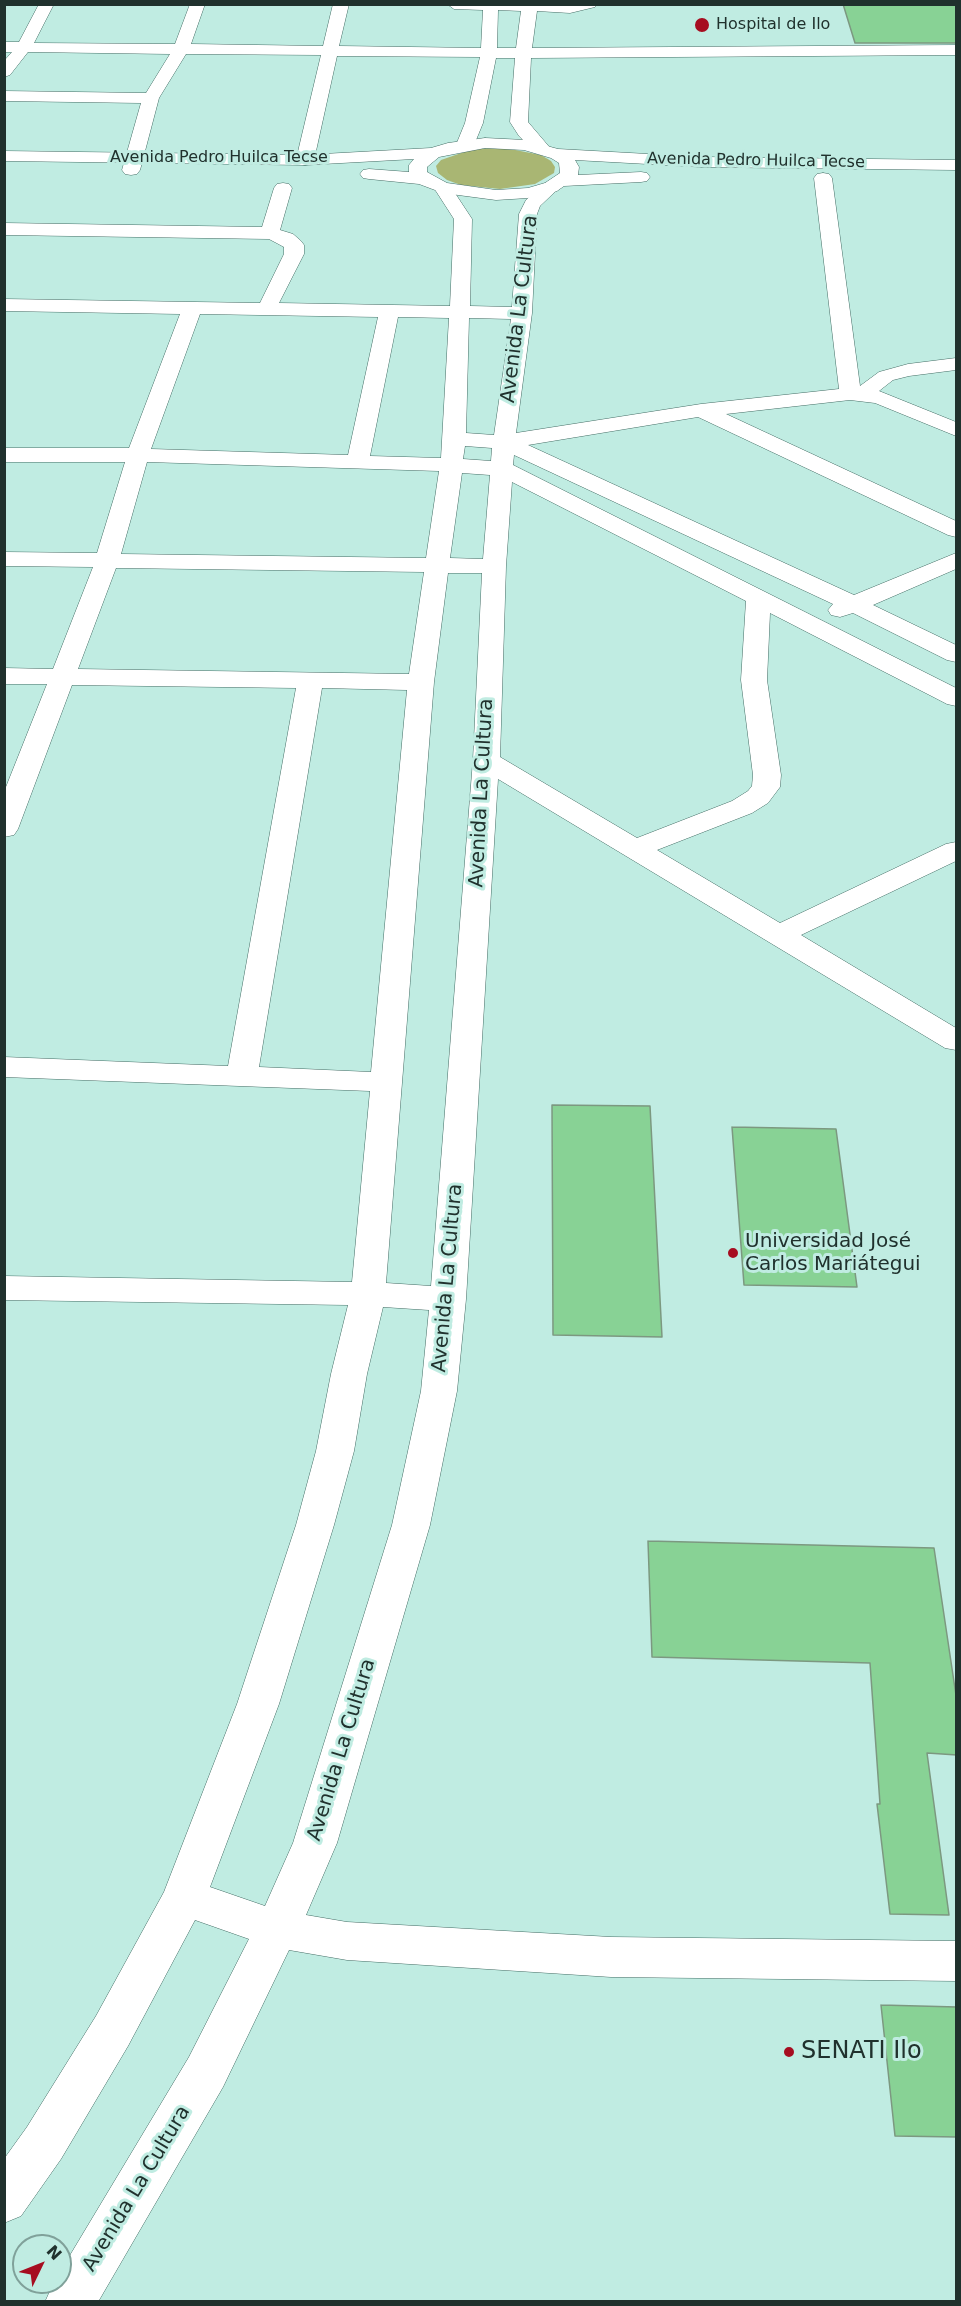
<!DOCTYPE html>
<meta charset="utf-8">
<style>
body{margin:0}
#map{position:relative;width:961px;height:2306px;overflow:hidden;background:#c0ece2;font-family:"DejaVu Sans",sans-serif}
canvas{display:block}
.frame{position:absolute;inset:0;border:6px solid #20312d;pointer-events:none}
.north{position:absolute;left:12px;top:2234px;width:60px;height:60px;box-sizing:border-box;background:#c0ece2;border:2px solid #80a19a;border-radius:50%;rotate:47deg;font-size:16px;font-weight:700;line-height:24px;text-align:center;color:#20312d}
.north::after{content:'';display:block;margin:auto;width:21px;height:27px;background:#a60d20;clip-path:polygon(50% 0,100% 100%,50% 72%,0 100%)}
</style>
<div id="map">
<canvas width="961" height="2306"></canvas>
<div class="frame"></div>
<div class="north">N</div>
</div>
<script>
const ctx = document.querySelector('canvas').getContext('2d');
ctx.lineJoin = 'round';
function paint(path, color) {
  ctx.fillStyle = color;
  ctx.fill(path, 'evenodd');
}
function poly(rows) {
  const path = new Path2D();
  for (const r of rows) {
    path.moveTo(r[0], r[1]);
    for (let i = 2; i < r.length; i += 2) path.lineTo(r[i], r[i + 1]);
  }
  return path;
}
function strokePath(path, color, width, dash) {
  ctx.strokeStyle = color;
  ctx.lineWidth = width;
  ctx.lineCap = dash ? 'butt' : 'round';
  ctx.setLineDash(dash || []);
  ctx.stroke(path);
}
function write(font, color, halo, rows, align = 'center') {
  ctx.font = font + ' "DejaVu Sans",sans-serif';
  ctx.lineWidth = 6;
  ctx.setLineDash([]);
  ctx.textBaseline = 'middle';
  ctx.strokeStyle = halo;
  ctx.fillStyle = color;
  for (const [text, x, y, turn = 0] of rows) {
    ctx.save();
    ctx.translate(x, y);
    ctx.rotate((+turn || 0) * Math.PI / 180);
    ctx.textAlign = isNaN(turn) ? turn : align;
    if (halo) ctx.strokeText(text, 0, 0);
    ctx.fillText(text, 0, 0);
    ctx.restore();
  }
}
const green = poly([
 [490,148,510,149,541,155,551,161,555,167,554,173,535,184,500,189,461,185,447,180,438,173,436,166,441,160,470,150]
]);
const building = poly([
 [843,4,957,4,957,43,855,43,843,4],
 [552,1105,650,1106,662,1337,553,1335,552,1105],
 [732,1127,836,1129,857,1287,744,1285,732,1127],
 [648,1541,934,1548,957,1702,957,1755,927,1753,949,1915,890,1914,877,1804,880,1804,870,1663,652,1657,648,1541],
 [881,2005,957,2007,957,2137,895,2136,881,2005]
]);
const minor = poly([
 [39,4,54,4,34,43,175,44,190,4,205,4,191,44,323,46,333,4,349,4,339,46,481,48,483,10,454,9,447,4,597,4,595,7,570,13,537,11,532,48,956,45,956,55,531,58,528,122,551,149,548,153,542,154,536,153,519,136,510,122,515,58,496,58,483,123,474,145,471,149,465,150,459,149,456,145,465,123,480,57,337,56,314,160,311,164,305,165,299,164,296,160,321,55,186,54,159,98,140,170,137,174,131,175,125,174,122,170,141,103,4,101,4,91,146,93,170,54,28,52,10,75,4,77,4,61,12,52,4,52,4,42,19,42,39,4],
 [498,10,521,11,516,48,497,48,498,10],
 [823,173,829,174,832,178,860,386,879,372,908,364,956,358,956,370,909,376,893,380,879,391,956,422,956,436,875,403,850,400,726,414,956,521,956,537,948,535,698,417,528,445,854,595,956,553,956,569,873,605,956,645,956,662,947,660,853,613,840,617,831,615,828,610,833,604,514,455,513,465,956,688,956,706,947,704,770,613,767,680,781,775,780,787,768,803,752,813,657,850,780,923,946,844,956,842,956,861,801,935,956,1028,956,1050,945,1048,498,779,466,1299,457,1391,430,1525,337,1843,306,1915,347,1922,611,1937,956,1941,956,1981,611,1977,347,1960,289,1950,223,2087,98,2302,45,2302,54,2282,60,2282,60,2272,189,2057,249,1939,195,1920,128,2046,61,2159,21,2216,4,2223,4,2159,27,2127,96,2016,164,1892,237,1704,296,1525,316,1451,331,1374,348,1305,4,1300,4,1276,352,1282,370,1091,4,1077,4,1057,228,1066,296,688,72,685,18,829,14,835,4,837,4,792,47,684,4,684,4,668,53,669,93,567,4,566,4,552,97,553,125,462,4,462,4,448,129,448,180,314,4,311,4,299,260,303,284,254,284,247,269,239,4,235,4,223,262,227,274,188,277,184,283,183,289,184,292,188,280,230,293,234,301,241,304,245,304,254,279,303,450,306,454,219,434,188,437,184,443,183,449,184,472,219,470,306,512,307,519,214,526,200,545,183,557,183,560,187,540,206,537,214,532,313,516,433,701,404,839,389,814,178,817,174,823,173],
 [200,314,378,317,348,455,151,449,200,314],
 [398,317,449,318,441,458,370,456,398,317],
 [469,318,511,319,494,435,466,433,469,318],
 [465,446,492,448,491,461,463,459,465,446],
 [147,462,439,471,426,558,121,554,147,462],
 [462,473,490,475,483,559,450,558,462,473],
 [512,482,746,601,741,680,753,775,752,786,748,791,732,801,637,838,500,757,506,566,512,482],
 [116,568,424,572,409,674,78,669,116,568],
 [448,573,482,573,473,760,431,1286,386,1283,434,682,448,573],
 [322,688,407,690,371,1072,259,1067,322,688],
 [383,1307,429,1310,421,1391,392,1525,293,1843,265,1906,210,1887,279,1704,334,1525,354,1451,367,1374,383,1307]
]);
const major = poly([
 [485,138,525,140,558,149,702,157,956,160,956,170,702,167,575,160,579,167,578,175,641,172,647,173,650,177,647,181,641,182,564,186,557,191,528,198,496,200,443,193,419,184,369,179,363,178,360,174,363,170,369,169,409,172,409,165,414,159,305,165,4,161,4,151,305,155,431,148,448,143,485,138],
 [485,148,524,150,551,158,559,163,560,173,545,183,528,188,496,190,447,183,427,172,427,167,439,157,485,148]
]);
const markers = [
 [702,25,8,"#a60d20"],
 [733,1253,6,"#a60d20"],
 [789,2052,6,"#a60d20"]
];
const farPoinames = [
 ["Hospital de Ilo",716,25]
];
const farStreetnames = [
 ["Avenida Pedro Huilca Tecse",219,158],
 ["Avenida Pedro Huilca Tecse",756,161,1]
];
const streetNames = [
 ["Avenida La Cultura",520,309,-83],
 ["Avenida La Cultura",482,793,-87],
 ["Avenida La Cultura",448,1278,-85],
 ["Avenida La Cultura",342,1750,-73],
 ["Avenida La Cultura",137,2189,-59]
];
const poiNames = [
 ["Universidad José",745,1242],
 ["Carlos Mariátegui",745,1265]
];
const nearPoinames = [
 ["SENATI Ilo",801,2052]
];
paint(green, '#a9b673');
paint(building, '#88d295');
strokePath(building, '#7c9880', 1.5);
strokePath(minor, '#446d65', 1);
strokePath(major, '#446d65', 1);
paint(minor, '#fff');
paint(major, '#fff');
for (const [x, y, r, color] of markers) {
  const dot = new Path2D();
  dot.arc(x, y, r, 0, 2 * Math.PI);
  ctx.fillStyle = color;
  ctx.fill(dot);
  strokePath(dot, '#c0ece2', 2);
}
write('16px', '#20312d', '#c0ece2', farPoinames, 'left');
write('16px', '#20312d', '#c0ece2', farStreetnames);
write('20px', '#20312d', '#c0ece2', streetNames);
write('20px', '#20312d', '#c0ece2', poiNames, 'left');
write('24px', '#20312d', '#c0ece2', nearPoinames, 'left');
</script>
